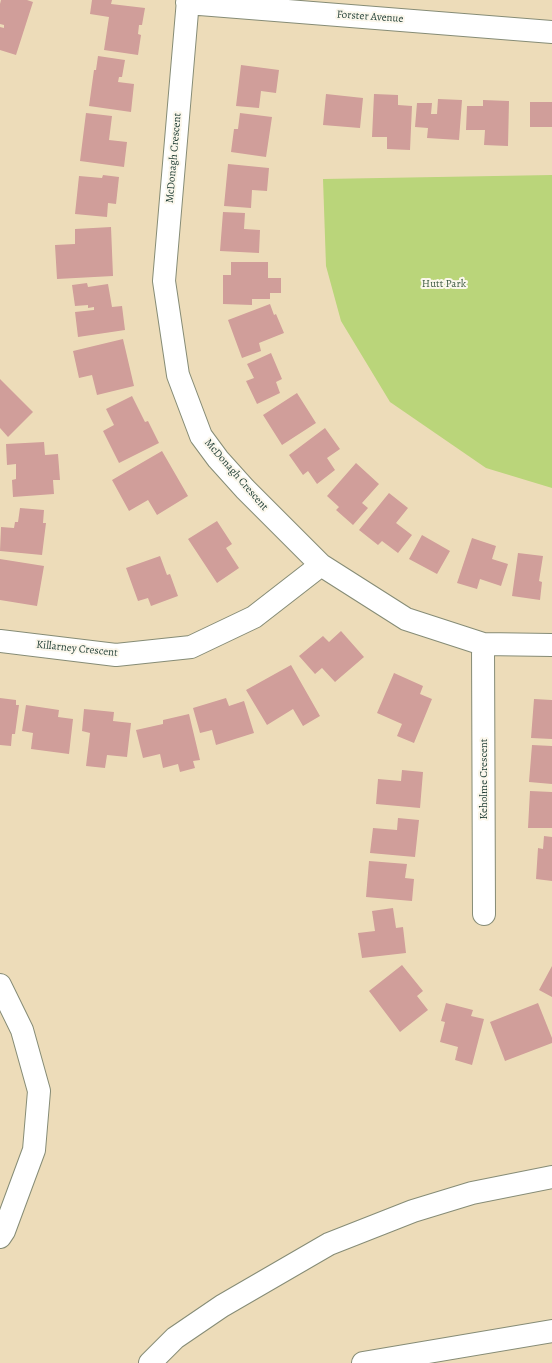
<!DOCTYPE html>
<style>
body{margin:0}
canvas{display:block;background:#eddcb9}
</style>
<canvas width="552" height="1363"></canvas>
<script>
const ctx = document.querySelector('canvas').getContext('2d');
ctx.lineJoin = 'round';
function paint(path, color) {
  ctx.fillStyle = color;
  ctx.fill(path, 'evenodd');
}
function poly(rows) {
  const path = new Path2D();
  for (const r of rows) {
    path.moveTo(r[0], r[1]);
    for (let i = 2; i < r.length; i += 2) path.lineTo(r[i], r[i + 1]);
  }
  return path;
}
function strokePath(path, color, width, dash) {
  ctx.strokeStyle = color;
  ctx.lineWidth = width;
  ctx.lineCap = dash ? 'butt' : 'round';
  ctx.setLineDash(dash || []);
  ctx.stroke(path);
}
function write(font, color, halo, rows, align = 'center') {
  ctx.font = font + ' Alegreya,serif';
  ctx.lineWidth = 4;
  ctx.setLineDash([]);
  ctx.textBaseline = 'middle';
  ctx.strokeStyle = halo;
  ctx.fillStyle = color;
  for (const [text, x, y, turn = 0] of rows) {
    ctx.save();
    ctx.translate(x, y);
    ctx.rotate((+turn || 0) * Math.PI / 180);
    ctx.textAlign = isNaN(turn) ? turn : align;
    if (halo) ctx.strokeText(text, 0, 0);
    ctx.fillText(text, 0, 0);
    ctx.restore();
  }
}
const green = poly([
 [552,175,552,488,486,468,390,402,341,321,326,266,323,179]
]);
const building = poly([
 [1,0,27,0,33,2,16,55,0,50,0,27,4,28,4,25,0,24,0,4],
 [92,0,112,0,111,4,145,8,142,25,139,25,138,34,141,35,138,55,104,50,109,17,90,14],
 [98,56,125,60,122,77,119,77,118,82,134,84,131,112,89,106,94,70,96,70],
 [241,65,279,70,276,93,261,91,259,108,236,106],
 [326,94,363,98,360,128,323,125],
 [374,94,398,95,398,105,412,106,410,150,387,149,387,137,372,137],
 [438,99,462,100,459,140,427,138,428,128,415,127,417,103,432,103,431,114,437,114],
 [483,100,509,101,508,146,484,145,485,130,466,130,467,106,483,106],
 [530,102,552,102,552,127,530,127],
 [86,113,112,116,109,140,127,142,124,167,80,161],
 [240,113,272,117,266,157,231,152,234,129,238,129],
 [228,164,269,168,267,191,252,190,251,208,224,206],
 [103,175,119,177,116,204,108,203,107,217,75,214,79,176,102,178],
 [223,212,245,213,244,229,260,230,259,253,220,251],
 [111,227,113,276,57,279,55,245,75,244,75,229],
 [231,262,268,262,268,278,281,278,281,293,270,293,270,299,252,299,252,305,223,304,223,275,231,275],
 [87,283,88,287,108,284,112,307,122,306,125,330,78,337,75,312,94,310,94,307,88,308,88,305,75,306,72,285],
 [270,304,274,315,276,314,284,333,259,343,261,351,242,358,228,320],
 [123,339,134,386,97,395,92,375,79,378,73,351],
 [271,353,282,379,276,382,280,393,257,404,246,381,254,378,247,364],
 [0,379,33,412,8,437,0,428],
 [297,393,316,423,282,445,263,415],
 [132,396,145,422,148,421,159,443,119,463,103,431,114,425,106,409],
 [325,428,340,449,327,458,335,470,317,484,308,471,303,475,289,455],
 [44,442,45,455,58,454,60,480,53,480,54,494,13,497,12,480,16,479,16,464,7,465,6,444],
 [162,451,188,496,157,515,148,500,129,511,112,480],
 [356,463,379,484,362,503,368,508,353,525,336,510,339,507,327,496],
 [389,493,408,508,396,523,412,535,398,553,382,541,378,545,359,530],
 [20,508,44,510,43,523,46,523,42,555,0,551,1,527,14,528,15,522,18,522],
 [217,521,232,544,226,548,239,568,217,583,188,539],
 [422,535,450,551,437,574,409,559],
 [472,538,496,546,492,559,508,564,501,586,480,579,477,589,457,583],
 [518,553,543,556,539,581,542,582,540,600,512,596],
 [160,556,167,575,170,574,178,596,151,606,148,598,138,601,126,568],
 [0,559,44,566,37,606,0,600],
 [341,631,364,657,335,682,322,668,315,674,299,656,323,636,329,642],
 [291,665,320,716,303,726,293,709,267,725,246,690],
 [394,673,423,686,420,694,432,699,414,743,397,736,402,724,377,713],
 [0,698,16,700,16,705,19,705,15,734,12,734,11,746,0,745],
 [226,698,229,706,244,701,254,733,216,745,212,730,200,733,193,708],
 [534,699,552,700,552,739,531,738],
 [26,705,59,710,58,717,73,719,69,754,31,749,33,733,22,731],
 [84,709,114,712,113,721,131,723,127,757,107,755,105,768,86,766,90,733,82,731],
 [189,714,200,760,193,761,195,768,180,772,178,764,163,768,160,754,143,758,136,730,163,724,163,720],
 [532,745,552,746,552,784,529,782],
 [402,770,423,772,420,808,376,804,378,779,401,781],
 [530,791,552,792,552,828,528,828],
 [398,818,419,820,415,857,370,853,373,828,397,830],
 [544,836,552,837,552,881,536,879,538,848,543,849],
 [369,861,407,864,405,878,414,879,412,901,366,897],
 [393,908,396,928,403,927,406,953,362,958,358,933,375,931,372,911],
 [402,965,423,991,417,996,428,1010,400,1032,369,991],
 [552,966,552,997,539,990],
 [446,1003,473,1010,471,1016,484,1019,472,1065,455,1060,458,1047,440,1042,445,1022,441,1021],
 [538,1003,552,1038,552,1043,505,1061,490,1022]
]);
const minor = poly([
 [188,0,164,281,178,375,201,436,218,459,245,489,321,565,406,619,483,644,552,645],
 [187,3,552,32],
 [0,641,116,655,191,647,254,617,321,565],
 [483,644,484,914]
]);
const highway = poly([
 [0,985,22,1030,39,1091,34,1150,4,1231,0,1237],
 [150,1363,175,1338,222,1306,329,1244,413,1211,472,1193,552,1177],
 [363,1363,552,1331]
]);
const streetNames = [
 ["Forster Avenue",370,17,4],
 ["McDonagh Crescent",174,158,-85],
 ["McDonagh Crescent",236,475,49],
 ["Killarney Crescent",77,649,6],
 ["Keholme Crescent",484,779,-90]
];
const parkNames = [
 ["Hutt Park",444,284]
];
paint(green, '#bad57a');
paint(building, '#d09e9a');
strokePath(minor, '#868c76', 24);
strokePath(highway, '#868c76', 24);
strokePath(minor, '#fff', 22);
strokePath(highway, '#fff', 22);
write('11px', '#1f3d34', '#fbf7ec', streetNames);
write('11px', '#3e5b42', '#fbf7ec', parkNames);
</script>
